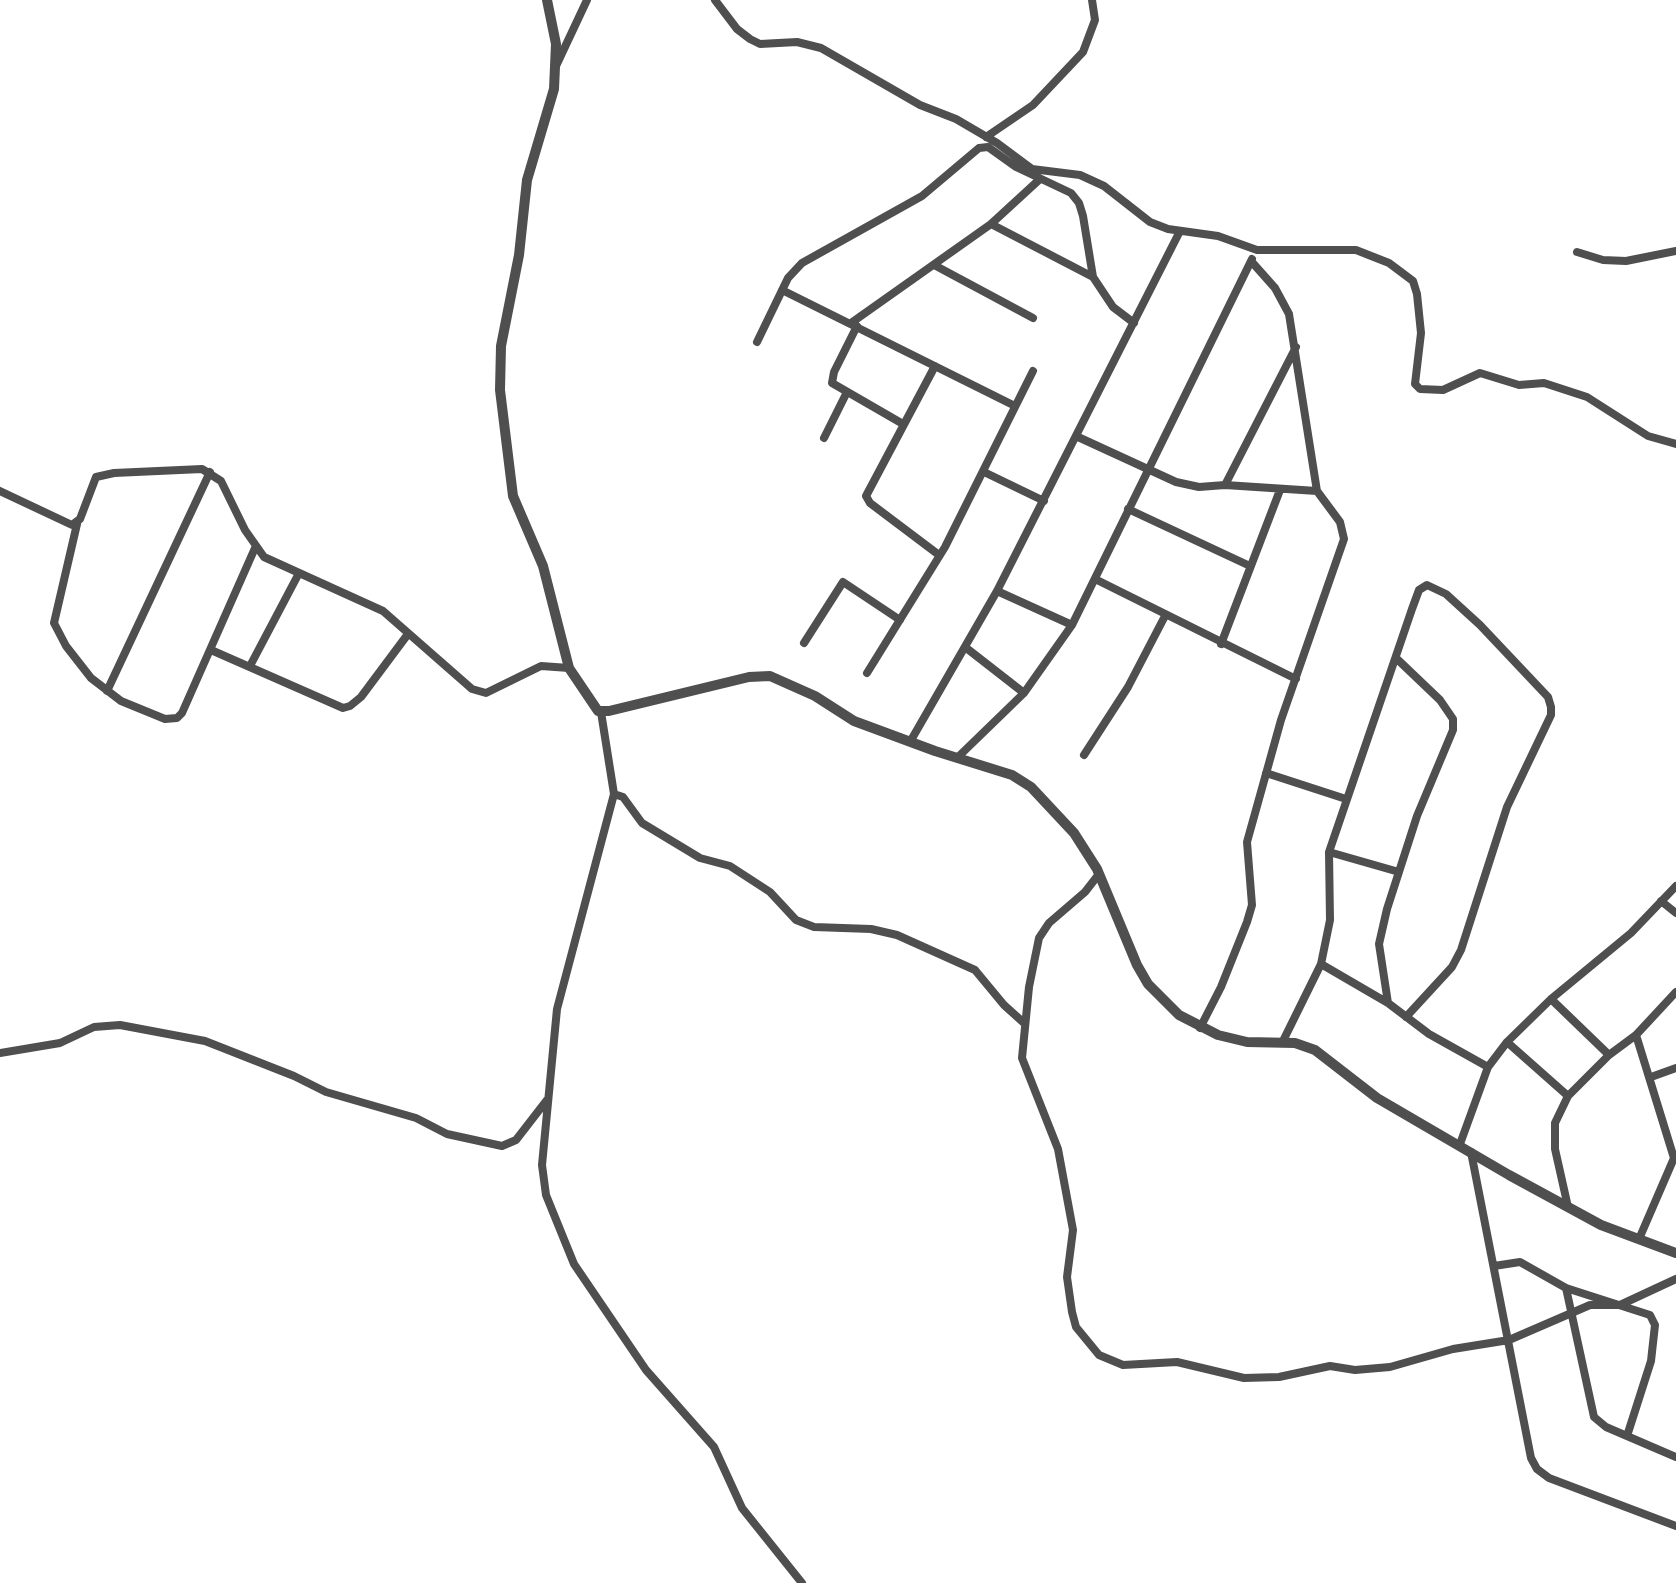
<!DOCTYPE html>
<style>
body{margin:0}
canvas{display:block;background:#fff}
</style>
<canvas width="1676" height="1583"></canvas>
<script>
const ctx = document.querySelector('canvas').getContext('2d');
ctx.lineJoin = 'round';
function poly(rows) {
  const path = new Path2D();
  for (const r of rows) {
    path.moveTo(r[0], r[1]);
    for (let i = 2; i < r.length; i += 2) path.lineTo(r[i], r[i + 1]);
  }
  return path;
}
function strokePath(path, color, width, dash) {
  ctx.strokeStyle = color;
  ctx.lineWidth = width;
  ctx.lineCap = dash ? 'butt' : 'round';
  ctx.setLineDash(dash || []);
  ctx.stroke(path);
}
const minor = poly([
 [715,0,737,29,750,39,760,44,797,42,821,48,920,105,956,119,997,143,1032,169,1080,175,1104,186,1150,222,1168,229,1218,236,1257,250,1356,250,1389,263,1413,281,1417,294,1421,333,1415,384,1420,389,1443,390,1480,373,1519,385,1544,383,1587,397,1648,436,1676,444],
 [556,66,587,0],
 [986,137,1033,105,1083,52,1095,20,1092,0],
 [991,224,1093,277],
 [1577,252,1603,260,1626,261,1676,251],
 [936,266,1033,318],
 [782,290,1015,406],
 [851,323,991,224,1040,179],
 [857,326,834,372,832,383,903,424],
 [757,342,788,278,802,263,922,196,979,148,988,147,1016,167,1071,193,1079,203,1083,216,1093,277,1113,307,1134,323],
 [935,366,866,496,870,503,939,555],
 [1078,437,1176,482,1199,487,1225,485,1317,491],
 [824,438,847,392],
 [984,472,1044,501],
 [1225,485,1296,347],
 [0,491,72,525,80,519,96,477,114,473,202,469,221,481,245,530,264,557,383,611,472,689,486,693,541,666,569,668],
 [1128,509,1250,566],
 [77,524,54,623,66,646,91,678,121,701,165,719,177,718,182,713,255,548],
 [1095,579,1296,679],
 [997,591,1072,625],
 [804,643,843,582,900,620],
 [1221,644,1280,490],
 [965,647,1024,693],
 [211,650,343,708,350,706,361,697,408,634],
 [250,666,298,575],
 [867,673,945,547,1033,371],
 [107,691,210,472],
 [601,712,614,794,557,1009,542,1165,546,1195,574,1264,646,1370,714,1447,742,1508,802,1583],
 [910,742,997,591,1179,233],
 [1084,755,1128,687,1165,616],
 [957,758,1024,693,1072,625,1252,259],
 [1266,773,1346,799],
 [614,794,623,797,642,823,700,858,730,866,770,892,796,920,814,927,871,929,897,935,975,970,1004,1005,1024,1023],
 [1329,852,1399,872],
 [1099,874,1085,892,1049,923,1039,938,1029,987,1022,1058,1058,1149,1073,1230,1067,1277,1072,1312,1076,1327,1099,1355,1123,1365,1177,1362,1244,1378,1279,1377,1330,1366,1355,1370,1390,1367,1453,1349,1509,1340,1590,1305,1620,1305,1676,1279],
 [1661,901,1676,913],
 [1321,964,1388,1003,1429,1034,1488,1067],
 [1551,999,1609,1055],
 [1388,1003,1379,944,1387,909,1417,816,1453,730,1453,719,1440,700,1396,658],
 [1200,1028,1221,987,1247,922,1252,905,1247,842,1281,720,1344,539,1340,522,1317,491,1289,314,1275,288,1251,261],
 [1636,1035,1674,1158,1639,1239],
 [1507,1042,1568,1096],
 [1282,1043,1321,964,1330,920,1329,852,1412,609,1419,590,1427,585,1446,594,1480,625,1548,697,1551,707,1551,715,1507,807,1461,950,1452,967,1406,1017],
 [0,1053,60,1043,94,1027,120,1025,205,1041,294,1076,326,1092,416,1118,447,1134,502,1146,516,1140,547,1100],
 [1651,1077,1676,1068],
 [1460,1144,1488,1067,1507,1042,1551,999,1631,933,1676,886],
 [1471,1152,1531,1458,1537,1469,1549,1478,1676,1526],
 [1568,1207,1555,1149,1555,1123,1568,1096,1609,1055,1636,1035,1676,992],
 [1494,1266,1520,1262,1566,1288,1650,1315,1655,1325,1651,1361,1627,1436],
 [1566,1288,1594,1417,1606,1427,1676,1457]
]);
const tertiary = poly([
 [547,0,556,44,554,89,527,180,519,255,501,346,500,390,513,496,543,566,569,668,598,711,609,711,749,677,770,676,815,696,854,721,935,751,1012,775,1031,787,1074,833,1097,869,1137,965,1148,984,1179,1015,1218,1035,1247,1042,1295,1043,1315,1050,1377,1098,1509,1175,1601,1225,1676,1253]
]);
strokePath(minor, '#4f4f4f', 8);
strokePath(tertiary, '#4f4f4f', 10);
</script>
